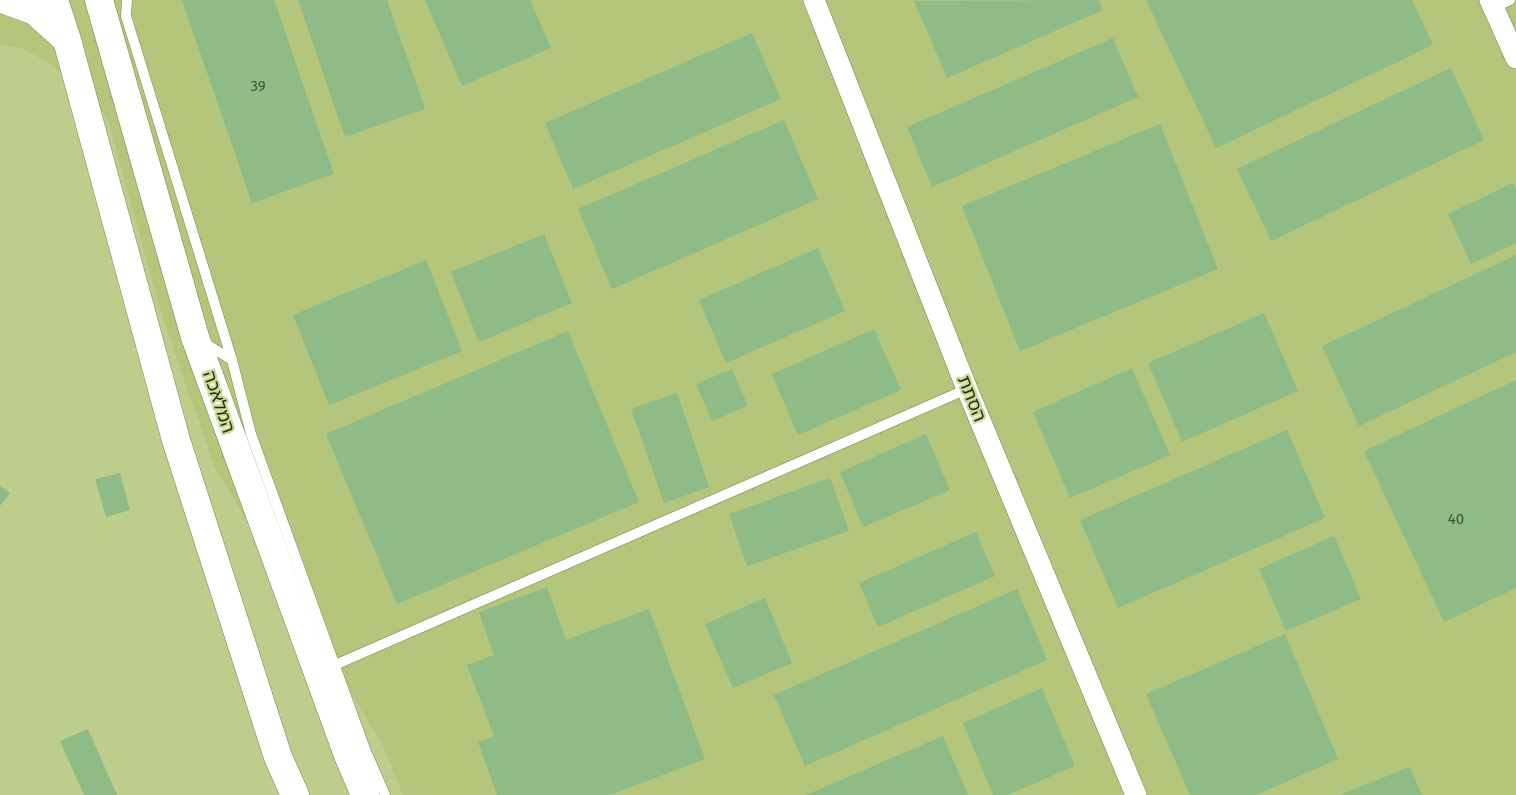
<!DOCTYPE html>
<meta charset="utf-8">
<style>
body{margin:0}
canvas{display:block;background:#bdce8c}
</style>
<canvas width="1516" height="795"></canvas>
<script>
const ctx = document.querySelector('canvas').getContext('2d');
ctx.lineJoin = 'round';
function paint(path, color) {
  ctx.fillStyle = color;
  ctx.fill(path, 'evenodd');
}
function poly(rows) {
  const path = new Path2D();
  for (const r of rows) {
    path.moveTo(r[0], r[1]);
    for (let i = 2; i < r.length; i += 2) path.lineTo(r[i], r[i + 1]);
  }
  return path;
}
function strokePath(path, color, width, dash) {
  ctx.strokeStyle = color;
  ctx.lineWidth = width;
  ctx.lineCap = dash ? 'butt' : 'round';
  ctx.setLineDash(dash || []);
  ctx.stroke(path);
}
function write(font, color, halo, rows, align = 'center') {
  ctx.font = font + ' "Fira Sans","Noto Sans Hebrew",sans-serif';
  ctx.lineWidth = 4.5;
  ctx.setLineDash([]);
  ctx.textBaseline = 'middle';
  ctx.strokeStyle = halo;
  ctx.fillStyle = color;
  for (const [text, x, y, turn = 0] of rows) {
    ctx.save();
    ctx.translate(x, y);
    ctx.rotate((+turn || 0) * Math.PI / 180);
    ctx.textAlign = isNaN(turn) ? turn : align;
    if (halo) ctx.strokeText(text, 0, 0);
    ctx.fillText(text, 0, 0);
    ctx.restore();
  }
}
const built = poly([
 [0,0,1516,0,1516,795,403,795,383,746,215,468,163,319,107,117,52,65,22,48,0,45]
]);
const building = poly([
 [182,0,274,0,334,174,252,203],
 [298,0,387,0,425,109,345,137],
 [425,0,530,0,551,48,462,86],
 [1099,0,1103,10,947,78,914,1],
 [1146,0,1412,0,1433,45,1216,148],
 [752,33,781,99,573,189,545,123],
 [1113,38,1138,97,932,187,907,127],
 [1451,68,1484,140,1271,241,1237,169],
 [784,120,818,199,612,289,578,209],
 [1160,124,1218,269,1020,351,962,206],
 [1513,183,1516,189,1516,243,1471,264,1448,214],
 [544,234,572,303,479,342,451,272],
 [818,248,845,311,726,363,699,300],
 [1516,255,1516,352,1359,426,1322,346],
 [426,260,462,351,329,405,293,315],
 [1264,313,1298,391,1182,442,1148,363],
 [874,329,901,390,798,435,772,374],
 [568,331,639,502,397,604,326,434],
 [1132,368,1170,455,1070,498,1033,412],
 [732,369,748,406,712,421,696,384],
 [1516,380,1516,588,1444,622,1364,451],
 [677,393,709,487,664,503,631,409],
 [1287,430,1325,518,1118,608,1080,520],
 [926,434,950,490,863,527,840,472],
 [120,473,130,510,106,517,95,479],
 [830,478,849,531,747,566,729,514],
 [0,486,10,493,0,506],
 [976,532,995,576,878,627,859,583],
 [1334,536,1361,599,1286,631,1259,569],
 [547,587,566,640,649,609,705,759,610,795,497,795,478,742,494,736,467,665,494,655,479,612],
 [1017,589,1047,660,805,766,774,695],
 [765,598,792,663,733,688,705,624],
 [1285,634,1338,759,1256,795,1190,795,1146,694],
 [1042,688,1075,766,1007,795,993,795,963,723],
 [88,729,117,795,84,795,60,741],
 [943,736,968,795,806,795],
 [1410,767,1422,795,1340,795]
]);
const lane = poly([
 [127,0,126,16,232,360,251,434,365,749,385,795],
 [1493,8,1510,0],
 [203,342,232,360],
 [335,665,967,389]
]);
const street = poly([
 [814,0,967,389,1136,795],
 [1490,0,1516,58]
]);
const secondary = poly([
 [5,0,35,11,66,39],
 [54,0,67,40,176,440,278,757,295,795],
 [99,0,195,337,348,755,365,795]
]);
const numberNames = [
 ["39",258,87],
 ["40",1456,520]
];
const streetNames = [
 ["הסתת",971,399,68],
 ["המלאכה",218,402,71]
];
paint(built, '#b3c67c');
paint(building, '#8fbb86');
strokePath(lane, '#768546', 11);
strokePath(street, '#768546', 22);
strokePath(secondary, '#768546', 29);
strokePath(lane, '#fff', 10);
strokePath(street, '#fff', 21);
strokePath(secondary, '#fff', 28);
write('15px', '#40502e', null, numberNames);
write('18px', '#252c11', '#cadb99', streetNames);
</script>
